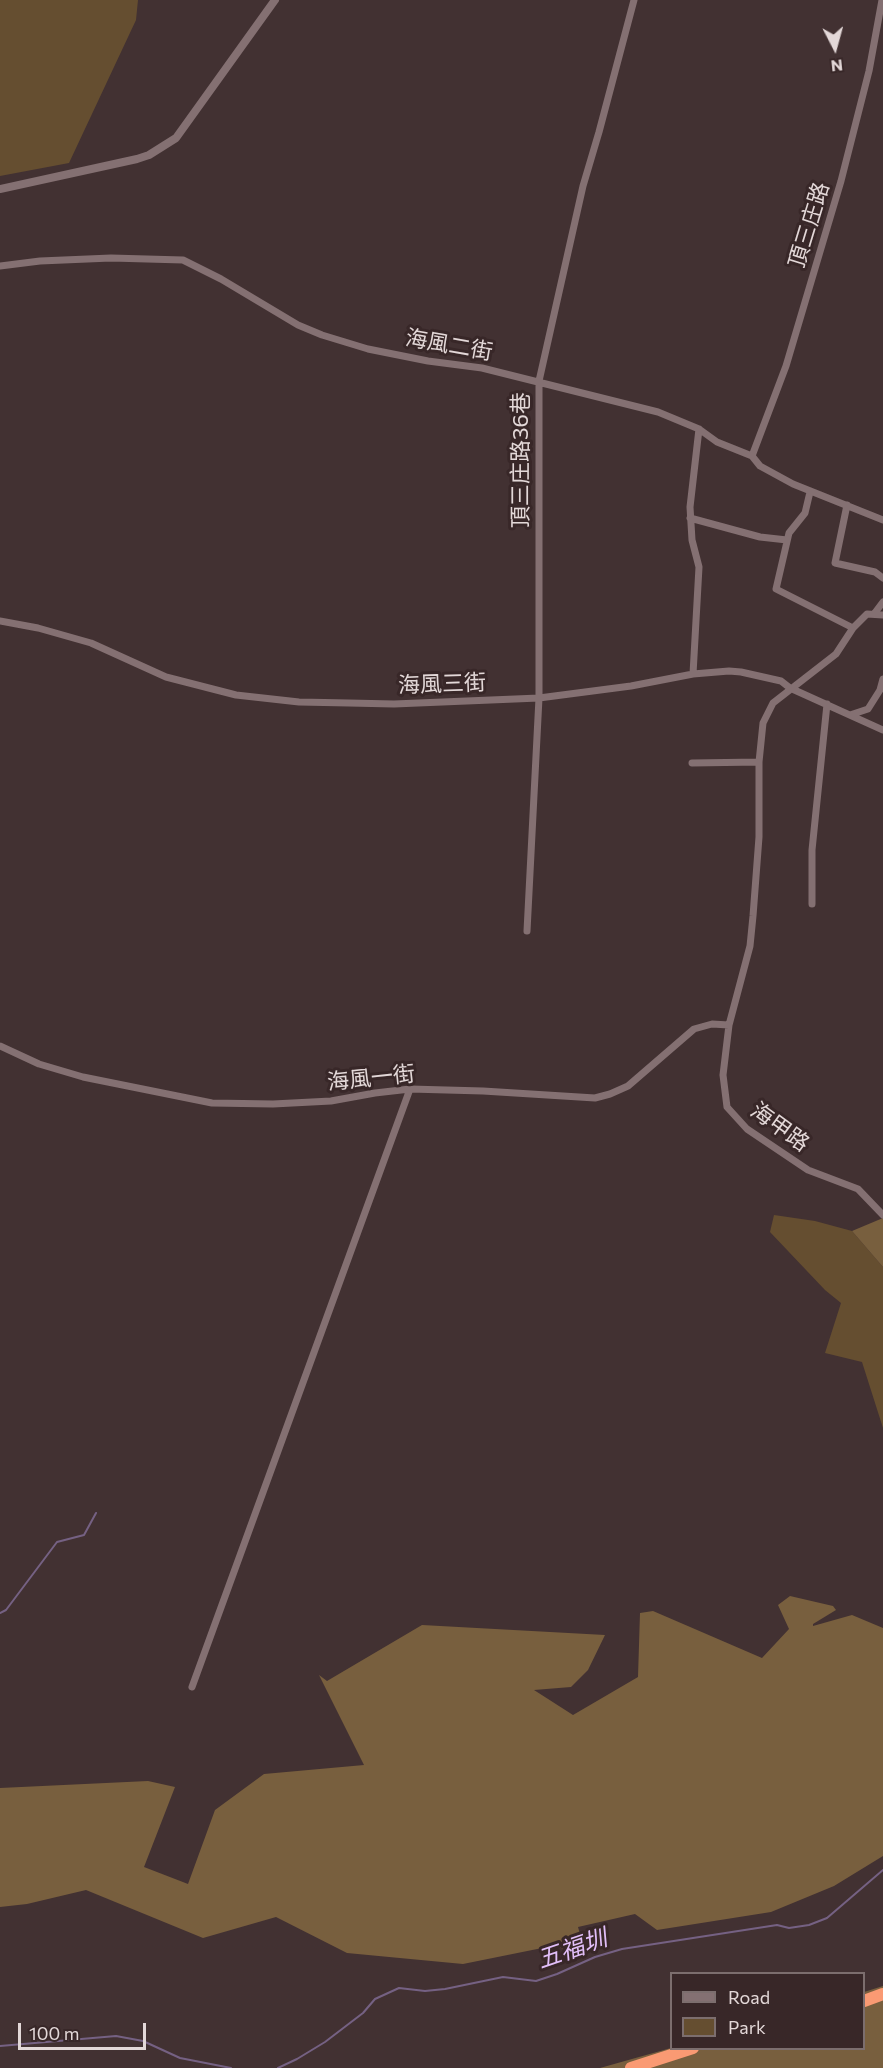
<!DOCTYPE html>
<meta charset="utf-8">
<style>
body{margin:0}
#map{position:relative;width:883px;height:2068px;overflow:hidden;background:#423132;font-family:Commissioner,sans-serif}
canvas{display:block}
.legend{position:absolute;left:670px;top:1972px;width:195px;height:78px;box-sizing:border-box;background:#382728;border:2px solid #7c6e6e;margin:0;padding:8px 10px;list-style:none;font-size:18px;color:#e3d8d8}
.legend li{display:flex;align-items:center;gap:12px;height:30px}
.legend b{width:30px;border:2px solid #7c6e6e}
.north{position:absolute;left:805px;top:18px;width:60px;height:60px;-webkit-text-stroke:4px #382728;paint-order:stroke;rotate:174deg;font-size:16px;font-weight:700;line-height:24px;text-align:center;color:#e3d8d8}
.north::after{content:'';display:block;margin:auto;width:21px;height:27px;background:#e3d8d8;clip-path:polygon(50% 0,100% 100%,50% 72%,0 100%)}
.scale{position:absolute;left:18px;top:2023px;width:128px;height:27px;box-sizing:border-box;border:3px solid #e3d8d8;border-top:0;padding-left:8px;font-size:18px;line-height:21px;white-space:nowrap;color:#e3d8d8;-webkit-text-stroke:4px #382728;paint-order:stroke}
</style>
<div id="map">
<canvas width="883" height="2068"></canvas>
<ul class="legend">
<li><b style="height:8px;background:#847072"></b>Road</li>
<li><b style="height:16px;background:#654e30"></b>Park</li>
</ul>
<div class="north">N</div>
<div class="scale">100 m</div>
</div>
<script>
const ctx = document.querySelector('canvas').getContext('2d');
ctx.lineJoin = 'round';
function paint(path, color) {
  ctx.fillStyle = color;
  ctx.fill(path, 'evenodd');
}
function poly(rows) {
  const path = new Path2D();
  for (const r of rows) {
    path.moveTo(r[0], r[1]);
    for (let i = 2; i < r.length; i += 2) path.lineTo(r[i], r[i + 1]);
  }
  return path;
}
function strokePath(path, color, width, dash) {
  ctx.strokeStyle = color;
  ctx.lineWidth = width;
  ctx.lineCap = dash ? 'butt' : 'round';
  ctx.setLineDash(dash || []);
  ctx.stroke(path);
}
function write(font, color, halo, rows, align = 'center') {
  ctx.font = font + ' Commissioner,"Noto Sans TC",sans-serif';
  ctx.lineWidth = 6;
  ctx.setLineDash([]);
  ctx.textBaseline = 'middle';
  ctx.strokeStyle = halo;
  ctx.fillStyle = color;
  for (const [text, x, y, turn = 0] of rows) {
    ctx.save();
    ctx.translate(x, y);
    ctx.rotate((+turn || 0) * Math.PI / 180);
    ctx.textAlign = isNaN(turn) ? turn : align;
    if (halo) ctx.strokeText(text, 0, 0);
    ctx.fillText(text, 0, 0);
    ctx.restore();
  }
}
const green = poly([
 [0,0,138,0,136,20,69,163,0,176],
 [774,1215,815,1221,852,1231,883,1267,883,1428,862,1362,825,1353,841,1303,825,1290,770,1232]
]);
const forest = poly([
 [883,1218,883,1267,852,1231],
 [790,1596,833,1606,836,1610,813,1624,813,1626,852,1615,883,1628,883,1856,834,1886,771,1912,657,1930,635,1914,578,1927,584,1948,580,1954,571,1955,557,1945,463,1964,347,1953,276,1917,203,1938,86,1890,27,1904,0,1907,0,1788,148,1781,175,1787,144,1867,188,1884,215,1810,264,1774,364,1765,319,1675,327,1681,422,1625,605,1635,588,1670,571,1687,534,1690,573,1715,638,1677,640,1613,653,1611,762,1658,789,1629,778,1605],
 [883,1986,883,2068,600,2068,671,2048,864,2048,864,1992]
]);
const stream = poly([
 [0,1613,6,1610,57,1542,84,1535,96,1513],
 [0,2046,116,2036,143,2041,180,2058,231,2068],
 [278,2068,297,2059,325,2042,363,2013,375,1999,399,1988,425,1991,445,1989,503,1977,536,1981,557,1974,595,1957,622,1949,777,1925,789,1928,809,1925,827,1918,883,1870]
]);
const minor = poly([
 [0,266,40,261,111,258,183,260,221,279,298,325,322,335,368,349,428,361,482,368,658,412,699,429,717,442,752,456,760,466,793,484,883,520],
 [752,456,786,366,841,181,869,71,882,0],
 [810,492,805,513,789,533,776,589,853,628],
 [847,505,835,563,875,572,883,578],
 [690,518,760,537,787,540],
 [874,614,883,602],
 [883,615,867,614,853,628,836,654,773,703,763,723,759,762,759,837,753,916,750,946,729,1025,723,1075,727,1107,747,1129,808,1170,858,1189,883,1215],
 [0,621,38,628,91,643,166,677,236,695,299,702,349,703,394,704,539,698,631,686,693,674,729,671,741,672,781,681,790,688,883,730],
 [693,674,699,567,692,540,690,507,699,429],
 [850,715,868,709,880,690,883,679],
 [692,763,759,762],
 [812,904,812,850,827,704],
 [527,931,539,698,539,381,583,186,599,132,634,0],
 [0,1046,39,1064,83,1077,212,1103,273,1104,331,1101,375,1093,410,1089,483,1091,595,1098,610,1094,628,1086,694,1029,712,1024,729,1025],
 [192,1687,410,1089]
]);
const tertiary = poly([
 [0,189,137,159,149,155,176,138,275,0]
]);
const motorway = poly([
 [864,2001,883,1994],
 [631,2068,693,2048]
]);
const streetNames = [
 ["頂三庄路",809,225,-73],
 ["海風二街",449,345,10],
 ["頂三庄路36巷",521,460,-90],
 ["海風三街",442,684,-2],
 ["海風一街",371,1078,-6],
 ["海甲路",780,1127,36]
];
const waterNames = [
 ["五福圳",572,1949,-19]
];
paint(green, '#654e30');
paint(forest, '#785f3e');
strokePath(stream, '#756183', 2);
strokePath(minor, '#847072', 7);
strokePath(tertiary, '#847072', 8);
strokePath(motorway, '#fa9a73', 12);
write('22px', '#e3d8d8', '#382728', streetNames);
write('italic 24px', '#e1bef8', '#382728', waterNames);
</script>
